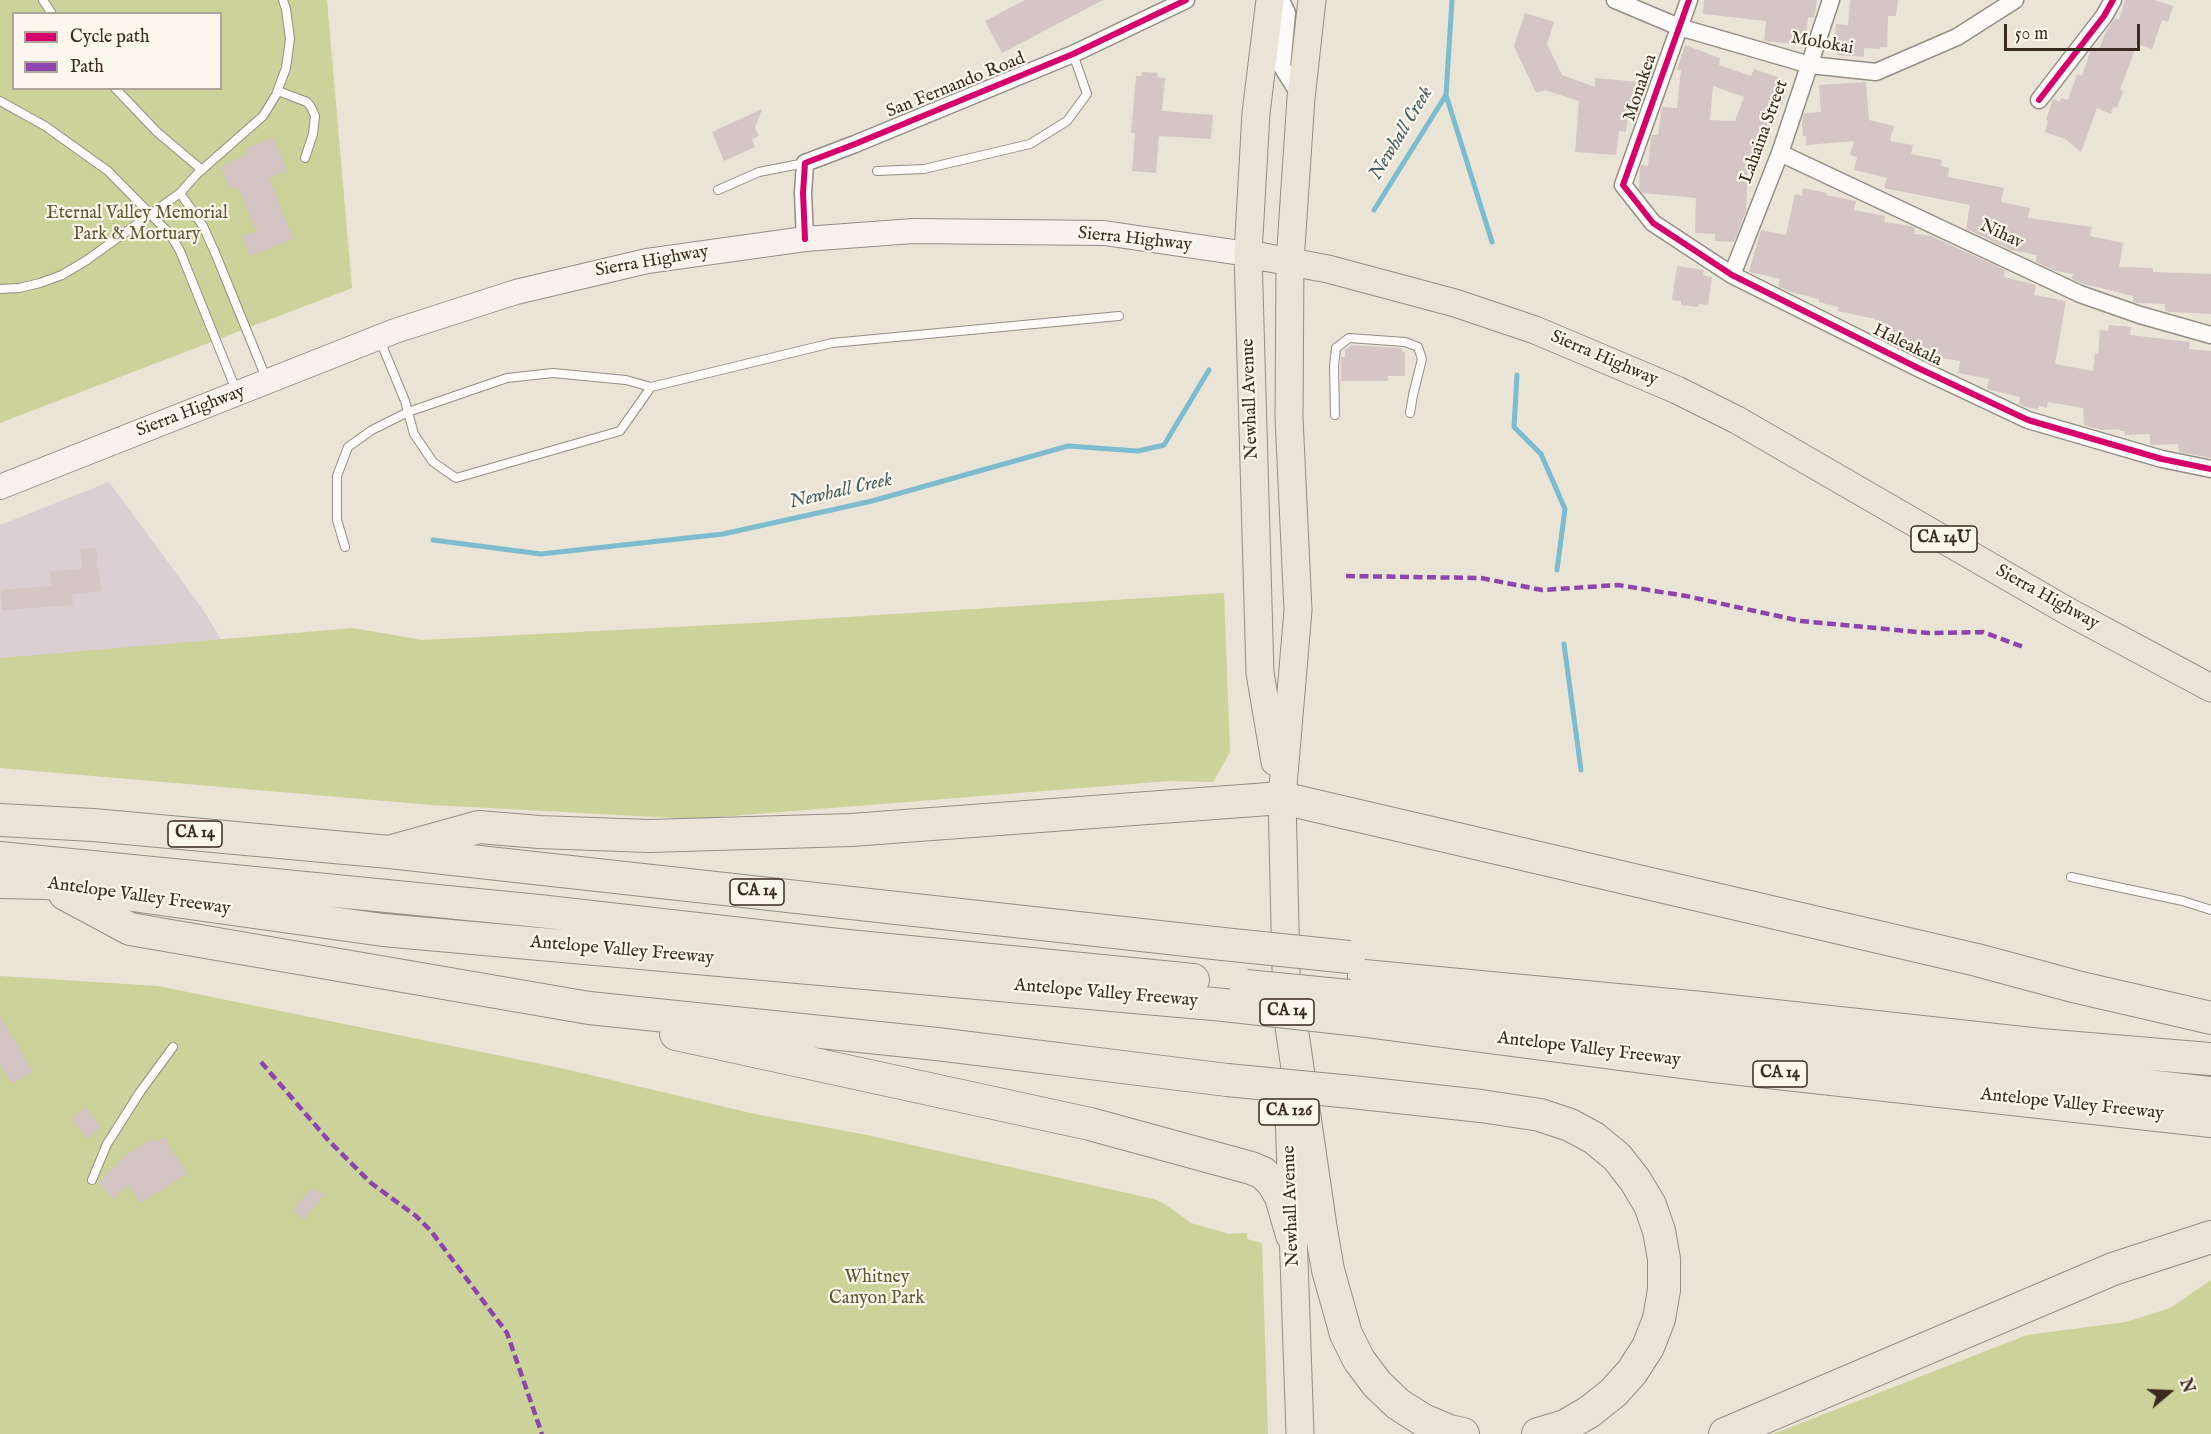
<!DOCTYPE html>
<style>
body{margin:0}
#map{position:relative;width:2211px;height:1434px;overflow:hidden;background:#eae4d6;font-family:"IM FELL English",serif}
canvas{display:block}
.legend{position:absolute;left:12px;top:12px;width:210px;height:78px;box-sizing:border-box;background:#fbf7ec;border:2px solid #aea59a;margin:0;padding:8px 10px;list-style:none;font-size:18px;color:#3b2a1e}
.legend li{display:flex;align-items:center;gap:12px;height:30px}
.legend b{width:30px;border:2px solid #aea59a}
.north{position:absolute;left:2139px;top:1362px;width:60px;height:60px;-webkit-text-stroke:4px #fbf7ec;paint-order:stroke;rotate:71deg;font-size:16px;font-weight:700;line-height:24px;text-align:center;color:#3b2a1e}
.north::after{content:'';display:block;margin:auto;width:21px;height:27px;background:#3b2a1e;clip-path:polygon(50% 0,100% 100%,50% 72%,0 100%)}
.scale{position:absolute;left:2004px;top:24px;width:136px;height:27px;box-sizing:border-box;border:3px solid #3b2a1e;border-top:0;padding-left:8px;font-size:18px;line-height:21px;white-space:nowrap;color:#3b2a1e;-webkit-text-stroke:4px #fbf7ec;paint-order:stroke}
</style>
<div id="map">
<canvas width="2211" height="1434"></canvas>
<ul class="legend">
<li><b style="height:8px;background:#d6006c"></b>Cycle path</li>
<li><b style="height:8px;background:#8e44ad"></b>Path</li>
</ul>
<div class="north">N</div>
<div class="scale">50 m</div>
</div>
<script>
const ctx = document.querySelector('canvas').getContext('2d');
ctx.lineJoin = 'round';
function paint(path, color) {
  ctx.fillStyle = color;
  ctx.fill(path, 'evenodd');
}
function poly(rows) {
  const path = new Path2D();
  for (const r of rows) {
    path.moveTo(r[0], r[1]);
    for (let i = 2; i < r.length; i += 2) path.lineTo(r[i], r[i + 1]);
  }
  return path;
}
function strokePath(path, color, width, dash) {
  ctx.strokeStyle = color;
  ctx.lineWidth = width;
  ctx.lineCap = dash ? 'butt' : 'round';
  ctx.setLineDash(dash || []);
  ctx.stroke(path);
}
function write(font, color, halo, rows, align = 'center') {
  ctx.font = font + ' "IM FELL English",serif';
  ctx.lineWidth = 4.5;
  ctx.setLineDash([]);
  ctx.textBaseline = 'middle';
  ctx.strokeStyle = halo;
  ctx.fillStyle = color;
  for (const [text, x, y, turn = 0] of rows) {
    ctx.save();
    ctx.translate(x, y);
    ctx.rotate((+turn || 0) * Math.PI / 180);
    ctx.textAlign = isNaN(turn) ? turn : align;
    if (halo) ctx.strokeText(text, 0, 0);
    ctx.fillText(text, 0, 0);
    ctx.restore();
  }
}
const industrial = poly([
 [109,482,204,611,222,641,0,660,0,525]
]);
const green = poly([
 [0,0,327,0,352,288,0,423],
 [14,14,220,14,220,88,14,88],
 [1224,593,1230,752,1213,782,1169,781,694,819,432,805,0,768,0,658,353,628,422,640,753,623],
 [0,976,158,986,565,1069,755,1114,867,1135,1154,1199,1165,1204,1191,1223,1229,1234,1247,1233,1247,1239,1262,1243,1268,1434,0,1434],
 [2211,1280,2211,1434,1773,1434,2027,1335,2126,1322,2170,1308]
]);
const stream = poly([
 [1446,95,1492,242],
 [1374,210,1446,95,1452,0],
 [1517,375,1514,427,1541,454,1565,509,1557,570],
 [433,540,541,554,723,534,872,501,1068,446,1138,451,1164,445,1209,370],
 [1564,644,1581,770]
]);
const building = poly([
 [1025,0,1103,0,1002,53,985,21],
 [1704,0,1817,0,1814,18,1808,17,1805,45,1764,41,1766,21,1703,14],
 [1850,0,1898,0,1896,16,1888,16,1887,47,1880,47,1880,49,1864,48,1864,57,1837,55,1837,47,1834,47,1836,24,1848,25],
 [2125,0,2155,0,2173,6,2168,22,2162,20,2152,49,2137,44,2120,90,2123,91,2117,108,2113,107,2111,114,2097,108,2081,152,2065,139,2045,132,2048,121,2046,120,2053,99,2060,102,2061,98,2068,100,2077,74,2082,76,2091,49,2093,47,2099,49,2106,31,2115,18,2119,20],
 [1525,13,1554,22,1547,44,1562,75,1595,87,1595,78,1639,82,1637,106,1629,105,1626,132,1619,131,1616,155,1575,152,1579,101,1545,90,1536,93,1514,46],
 [1685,45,1720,58,1719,65,1751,76,1754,69,1785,80,1782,88,1787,90,1780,110,1770,107,1770,138,1759,138,1757,169,1748,169,1746,211,1734,242,1715,241,1715,234,1695,233,1696,198,1642,193,1639,189,1640,168,1641,165,1648,166,1651,138,1652,135,1658,135,1662,107,1677,108,1681,70,1677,70],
 [1713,86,1744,97,1735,121,1710,120],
 [1142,72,1158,73,1157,77,1165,78,1162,111,1213,115,1211,139,1159,136,1156,173,1132,171,1135,133,1131,133,1136,76,1141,76],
 [1866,82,1869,120,1894,126,1890,141,1913,145,1911,154,1942,160,1941,166,1949,168,1948,177,2004,188,2001,202,2030,208,2028,218,2092,227,2090,236,2123,243,2119,267,2153,268,2153,272,2211,274,2211,314,2170,312,2165,310,2165,304,2136,303,2133,302,2133,296,2084,284,2072,279,2073,274,2056,271,2036,262,2037,255,2011,250,1966,229,1970,205,1884,188,1887,178,1854,170,1857,157,1850,155,1854,141,1806,145,1806,136,1803,136,1802,122,1804,113,1821,112,1819,85],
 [762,109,755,128,759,136,752,139,755,147,724,161,712,132],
 [274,137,287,171,269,178,293,239,250,256,242,237,256,231,238,187,230,188,221,167,247,154,245,149],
 [1803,188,1827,193,1826,195,1856,201,1854,210,1885,216,1884,222,1911,226,1915,228,1914,234,1931,236,2005,270,2004,277,2036,285,2034,295,2066,301,2055,364,2093,371,2095,353,2098,354,2100,330,2108,331,2109,325,2131,327,2130,335,2190,342,2189,349,2211,351,2211,458,2179,452,2178,444,2150,445,2150,434,2125,435,2124,431,2120,431,2120,429,2102,430,2084,425,2083,408,2048,402,2047,408,2039,406,2038,409,2025,407,2019,404,2020,397,1987,389,1989,379,1958,373,1960,361,1930,356,1931,351,1901,345,1903,337,1878,332,1880,321,1875,320,1875,319,1838,311,1838,307,1819,302,1819,299,1790,292,1778,286,1780,279,1749,272,1761,230,1786,235,1795,194,1802,196],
 [1677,266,1704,270,1703,275,1712,277,1708,305,1699,304,1698,307,1681,305,1681,301,1672,300],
 [1350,345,1402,348,1402,352,1405,352,1405,376,1388,376,1388,381,1341,381,1341,357,1345,357,1345,349,1350,347],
 [96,548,101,591,72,594,73,605,2,610,1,590,51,586,50,571,82,569,80,549],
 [0,1015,33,1072,13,1083,11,1083,0,1064],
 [85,1107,101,1127,87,1139,71,1119],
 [164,1137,187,1174,140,1203,128,1184,114,1199,98,1183,124,1156,153,1138,155,1142],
 [311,1189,325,1194,304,1219,293,1211]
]);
const lane = poly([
 [43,0,52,14],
 [115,88,157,132,202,170],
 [278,91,307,102,311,107,315,116,313,134,305,158],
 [0,101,45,126,108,171,170,234,180,251,236,390],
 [877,171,924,169,1030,144,1067,121,1087,94,1073,54],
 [718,190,759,172,805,163],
 [180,193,203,226,216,255,266,378],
 [0,289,19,288,40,283,62,275,87,260,180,193,197,174,263,116,276,95,286,68,290,39,286,9,283,0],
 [379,338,405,401,414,434,433,462,456,478,620,431,651,387,832,343,1119,316],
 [1335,415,1334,366,1336,348,1349,338,1405,342,1418,347,1422,359,1413,395,1410,413],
 [345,547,337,520,337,476,348,447,372,430,408,412,507,378,553,373,626,380,651,387],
 [2071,877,2183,901,2211,910],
 [92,1180,107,1144,140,1092,173,1047]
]);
const street = poly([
 [1281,0,1287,13,1282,67,1301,97],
 [1615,0,1679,27,1810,65,1876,72,1957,37,2015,0],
 [1689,0,1623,185,1653,223,1732,275,1918,368,2028,420,2162,459,2211,469],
 [2039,100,2104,16,2113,0],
 [1780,153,2080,294,2140,315,2211,335],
 [805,239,803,193,805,163,855,144,1073,54,1186,0],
 [1732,275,1780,153,1831,0]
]);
const secondary = poly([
 [0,487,395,331,516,292,647,261,805,239,913,231,1104,233,1248,254]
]);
const primary = poly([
 [1270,0,1256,113,1248,254,1260,673,1275,762],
 [1248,254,1328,269,1455,303,1535,330,1677,390,1737,420,2069,612,2211,688],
 [1287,1010,1282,798,1298,610,1289,418,1290,262,1301,98,1312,0],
 [1288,1084,1300,1434]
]);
const highway = poly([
 [0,820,93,825,389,852,1223,944],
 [389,852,479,827,539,832,649,836,851,830,1282,798,1977,960,2077,987,2211,1018],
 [0,858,539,911,838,945,1193,980],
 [0,882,46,883,383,930,1224,1005],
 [65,894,130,929,589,1008,937,1044,1227,1080],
 [1364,976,1702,1008,2041,1045,2211,1059],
 [1286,989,1321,1230,1328,1270,1346,1334,1359,1360,1377,1384,1398,1404,1423,1420,1449,1431,1463,1434],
 [1349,996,2211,1093],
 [1350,1019,1712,1066,2211,1121],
 [676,1034,1090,1124,1251,1168,1263,1173,1273,1183,1281,1197,1292,1235],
 [1352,1092,1481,1106,1540,1115,1570,1125,1594,1138,1617,1157,1635,1180,1650,1205,1659,1231,1664,1259,1664,1290,1659,1319,1648,1347,1632,1372,1613,1393,1589,1412,1565,1426,1538,1434],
 [1725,1434,2113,1269,2211,1237]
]);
const highwayBridge = poly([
 [1223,944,1349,957],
 [1246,986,1349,996],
 [1224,1005,1350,1019],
 [1227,1080,1352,1092]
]);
const quiet = poly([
 [1346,576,1481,578,1542,590,1618,585,1686,596,1801,621,1928,633,1983,632,2026,648],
 [261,1062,329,1141,371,1183,416,1216,431,1231,507,1333,542,1434]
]);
const cycleway = poly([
 [1689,0,1623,185,1653,223,1732,275,1918,368,2028,420,2162,459,2211,469],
 [2039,100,2104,16,2113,0],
 [805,239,803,193,805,163,855,144,1073,54,1186,0]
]);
const shields = [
 [1944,539,66],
 [195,834,54],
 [757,892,54],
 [1287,1012,54],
 [1780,1074,54],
 [1289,1112,60]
];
const shieldNames = [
 ["CA 14U",1944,539],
 ["CA 14",195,834],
 ["CA 14",757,892],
 ["CA 14",1287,1012],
 ["CA 14",1780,1074],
 ["CA 126",1289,1112]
];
const streetNames = [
 ["Molokai",1822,44,10],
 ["San Fernando Road",956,86,-22],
 ["Monakea",1641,88,-71],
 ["Lahaina Street",1765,132,-70],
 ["Nihav",2001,235,25],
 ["Sierra Highway",1135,240,6],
 ["Sierra Highway",652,262,-10],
 ["Haleakala",1907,346,26],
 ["Sierra Highway",1604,359,23],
 ["Newhall Avenue",1251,399,-92],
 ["Sierra Highway",191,412,-21],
 ["Sierra Highway",2047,598,29],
 ["Antelope Valley Freeway",139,897,8],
 ["Antelope Valley Freeway",622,951,5],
 ["Antelope Valley Freeway",1106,994,5],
 ["Antelope Valley Freeway",1589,1050,7],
 ["Antelope Valley Freeway",2072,1105,6],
 ["Newhall Avenue",1292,1206,-92]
];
const parkNames = [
 ["Eternal Valley Memorial",137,214],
 ["Park & Mortuary",137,235],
 ["Whitney",877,1278],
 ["Canyon Park",877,1299]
];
const waterNames = [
 ["Newhall Creek",1402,134,-59],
 ["Newhall Creek",841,492,-13]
];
paint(industrial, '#dbcfd3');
paint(green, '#cbd29a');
strokePath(stream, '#7cbcce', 5);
paint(building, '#d5c5c4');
strokePath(lane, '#938e85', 10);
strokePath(street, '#938e85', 19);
strokePath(secondary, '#938e85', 26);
strokePath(primary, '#938e85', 29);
strokePath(highway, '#938e85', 34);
strokePath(lane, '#fcfbf9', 8);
strokePath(street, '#fcfbf9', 16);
strokePath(secondary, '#f6f2eb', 24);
strokePath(primary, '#ebe2d8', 27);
strokePath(highway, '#ebe2d8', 32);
strokePath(highwayBridge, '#938e85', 34, []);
strokePath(highwayBridge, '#ebe2d8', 32);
strokePath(quiet, '#8e44ad', 4.5, [9, 4.5]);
strokePath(cycleway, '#d6006c', 6);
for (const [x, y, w] of shields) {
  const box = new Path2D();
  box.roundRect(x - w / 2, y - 13, w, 26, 4.5);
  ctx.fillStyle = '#fbf7ec';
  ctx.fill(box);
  strokePath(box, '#3b2a1e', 1.5);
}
write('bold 16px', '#3b2a1e', null, shieldNames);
write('18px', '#3b2a1e', '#fbf7ec', streetNames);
write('18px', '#5f5834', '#fbf7ec', parkNames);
write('italic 20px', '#425e63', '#fbf7ec', waterNames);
</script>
